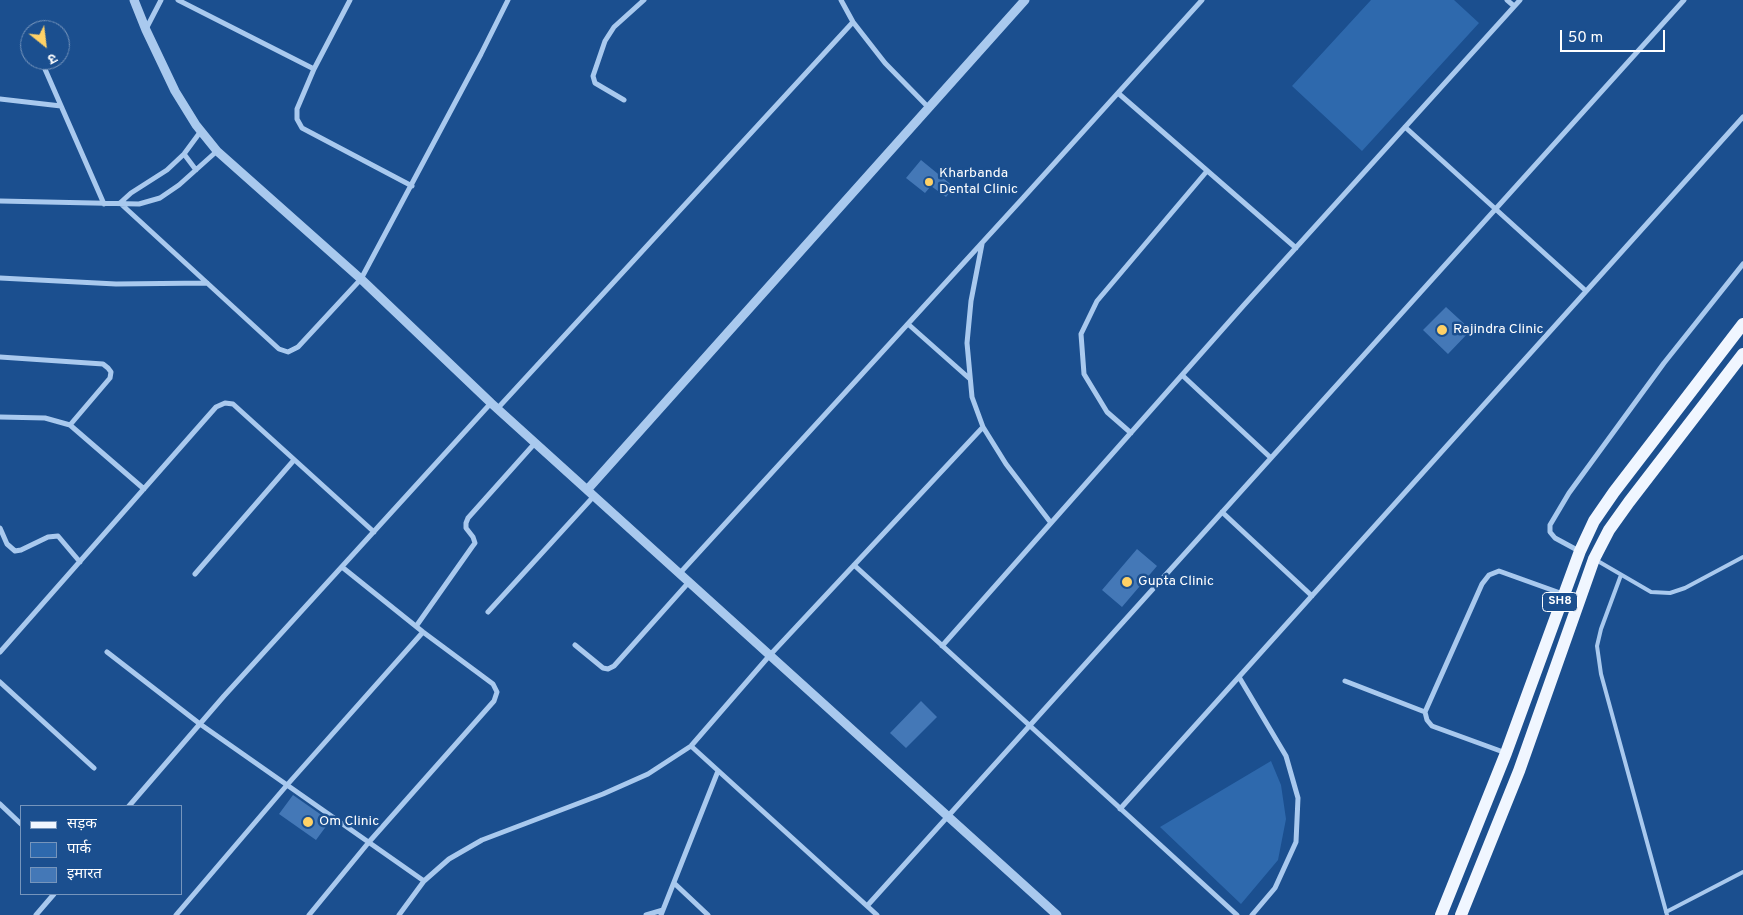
<!DOCTYPE html>
<meta charset="utf-8">
<style>
body{margin:0}
#map{position:relative;width:1743px;height:915px;overflow:hidden;background:#1b4f8f;font-family:Overpass,"Noto Sans Devanagari",sans-serif}
canvas{display:block}
.legend{position:absolute;left:20px;top:805px;width:162px;height:90px;box-sizing:border-box;background:#1b4f8f;border:1px solid #7695bc;margin:0;padding:6px 9px;list-style:none;font-size:15px;color:#fff}
.legend li{display:flex;align-items:center;gap:10px;height:25px}
.legend b{width:25px;border:1px solid #7695bc}
.north{position:absolute;left:20px;top:20px;width:50px;height:50px;box-sizing:border-box;background:#1b4f8f;border:1px solid #7695bc;border-radius:50%;rotate:151deg;font-size:14px;font-weight:700;line-height:20px;text-align:center;color:#fff}
.north::after{content:'';display:block;margin:auto;width:18px;height:22px;background:#ffd166;clip-path:polygon(50% 0,100% 100%,50% 72%,0 100%)}
.scale{position:absolute;left:1560px;top:30px;width:105px;height:22px;box-sizing:border-box;border:2px solid #fff;border-top:0;padding-left:6px;font-size:15px;line-height:18px;white-space:nowrap;color:#fff;-webkit-text-stroke:4px #1b4f8f;paint-order:stroke}
</style>
<div id="map">
<canvas width="1743" height="915"></canvas>
<ul class="legend">
<li><b style="height:6px;background:#f0f6ff"></b>सड़क</li>
<li><b style="height:14px;background:#2e69ad"></b>पार्क</li>
<li><b style="height:14px;background:#4478b7"></b>इमारत</li>
</ul>
<div class="north">उ</div>
<div class="scale">50 m</div>
</div>
<script>
const ctx = document.querySelector('canvas').getContext('2d');
ctx.lineJoin = 'round';
function paint(path, color) {
  ctx.fillStyle = color;
  ctx.fill(path, 'evenodd');
}
function poly(rows) {
  const path = new Path2D();
  for (const r of rows) {
    path.moveTo(r[0], r[1]);
    for (let i = 2; i < r.length; i += 2) path.lineTo(r[i], r[i + 1]);
  }
  return path;
}
function strokePath(path, color, width, dash) {
  ctx.strokeStyle = color;
  ctx.lineWidth = width;
  ctx.lineCap = dash ? 'butt' : 'round';
  ctx.setLineDash(dash || []);
  ctx.stroke(path);
}
function write(font, color, halo, rows, align = 'center') {
  ctx.font = font + ' Overpass,sans-serif';
  ctx.lineWidth = 5;
  ctx.setLineDash([]);
  ctx.textBaseline = 'middle';
  ctx.strokeStyle = halo;
  ctx.fillStyle = color;
  for (const [text, x, y, turn = 0] of rows) {
    ctx.save();
    ctx.translate(x, y);
    ctx.rotate((+turn || 0) * Math.PI / 180);
    ctx.textAlign = isNaN(turn) ? turn : align;
    if (halo) ctx.strokeText(text, 0, 0);
    ctx.fillText(text, 0, 0);
    ctx.restore();
  }
}
const green = poly([
 [1371,0,1454,0,1479,23,1362,151,1292,86],
 [1271,761,1281,785,1286,819,1278,860,1241,904,1160,827]
]);
const building = poly([
 [921,160,954,187,946,197,931,186,925,193,906,178],
 [1446,307,1471,330,1448,354,1423,330],
 [1137,549,1157,566,1122,607,1102,590],
 [921,701,937,717,906,748,890,733],
 [293,795,330,821,316,840,279,814]
]);
const service = poly([
 [1596,560,1651,592,1670,593,1685,588,1743,557],
 [1621,575,1601,629,1597,646,1601,674,1667,915],
 [1666,912,1743,872]
]);
const minor = poly([
 [178,0,314,69],
 [350,0,314,69,297,109,297,119,302,128,412,186],
 [841,0,853,22,885,63,929,108],
 [1507,0,1514,6],
 [146,29,161,0],
 [41,60,104,204],
 [1118,93,1296,248],
 [0,99,61,106],
 [624,100,595,83,593,76,605,41,614,27,644,0],
 [1405,127,1586,291],
 [184,154,196,170],
 [0,201,139,204,160,198,179,185,217,151],
 [120,203,279,349,288,352,298,347,361,279,481,54,508,0],
 [120,203,131,193,167,170,184,154,201,131],
 [982,244,971,301,967,343,972,397,983,427,1006,464,1051,523],
 [0,278,116,284,207,283],
 [908,324,970,379],
 [0,357,103,364,108,368,111,372,110,378,70,425],
 [1182,375,1271,458],
 [497,409,853,22],
 [0,417,45,418,70,425,144,489],
 [1131,433,1107,412,1084,374,1081,334,1097,301,1207,171],
 [1222,512,1312,596],
 [0,528,7,544,15,551,21,550,48,537,58,536,80,562],
 [1579,551,1555,538,1550,532,1550,525,1569,493,1664,363,1743,264],
 [854,565,1237,915],
 [680,573,1023,198,1202,0],
 [195,574,294,460],
 [488,612,594,496],
 [417,625,472,547,475,543,473,537,466,528,466,523,468,518,535,443],
 [575,645,603,668,608,669,614,666,689,582],
 [942,646,1244,305,1520,0],
 [0,652,216,407,225,403,233,404,374,532],
 [107,652,200,724,424,881],
 [1239,677,1286,756,1298,798,1296,842,1275,888,1252,915],
 [1345,681,1425,712,1482,584,1489,575,1499,571,1563,594],
 [0,682,94,768],
 [1425,712,1427,720,1432,726,1506,753],
 [691,746,877,915],
 [0,804,21,824],
 [129,806,224,696,491,403],
 [1120,809,1743,117],
 [674,883,708,915],
 [867,906,1684,0],
 [36,915,54,894],
 [176,915,287,785,423,632],
 [309,915,369,842,494,701,497,692,493,684,423,632,342,567],
 [399,915,424,881,449,859,482,840,603,794,648,774,691,746,770,655,983,427],
 [646,915,663,910],
 [661,915,718,771]
]);
const tertiary = poly([
 [134,0,146,30,175,91,196,125,217,151,361,279,491,403,1057,915],
 [587,490,1025,0]
]);
const primary = poly([
 [1441,915,1506,753,1580,551,1594,521,1614,492,1743,324],
 [1461,915,1519,771,1594,559,1609,530,1629,502,1743,354]
]);
const markers = [
 [929,182,5,"#ffd166"],
 [1442,330,6,"#ffd166"],
 [1127,582,6,"#ffd166"],
 [308,822,6,"#ffd166"]
];
const shields = [
 [1560,602,35]
];
const shieldNames = [
 ["SH8",1560,602]
];
const poiNames = [
 ["Kharbanda",939,174],
 ["Dental Clinic",939,190],
 ["Rajindra Clinic",1453,330],
 ["Gupta Clinic",1138,582],
 ["Om Clinic",319,822]
];
paint(green, '#2e69ad');
paint(building, '#4478b7');
strokePath(service, '#a9c9ee', 4);
strokePath(minor, '#a9c9ee', 5);
strokePath(tertiary, '#a9c9ee', 9);
strokePath(primary, '#f0f6ff', 12);
for (const [x, y, r, color] of markers) {
  const dot = new Path2D();
  dot.arc(x, y, r, 0, 2 * Math.PI);
  ctx.fillStyle = color;
  ctx.fill(dot);
  strokePath(dot, '#1b4f8f', 2);
}
for (const [x, y, w] of shields) {
  const box = new Path2D();
  box.roundRect(x - w / 2, y - 9.5, w, 19, 4);
  ctx.fillStyle = '#1b4f8f';
  ctx.fill(box);
  strokePath(box, '#fff', 1);
}
write('bold 12px', '#fff', null, shieldNames);
write('14px', '#fff', '#1b4f8f', poiNames, 'left');
</script>
